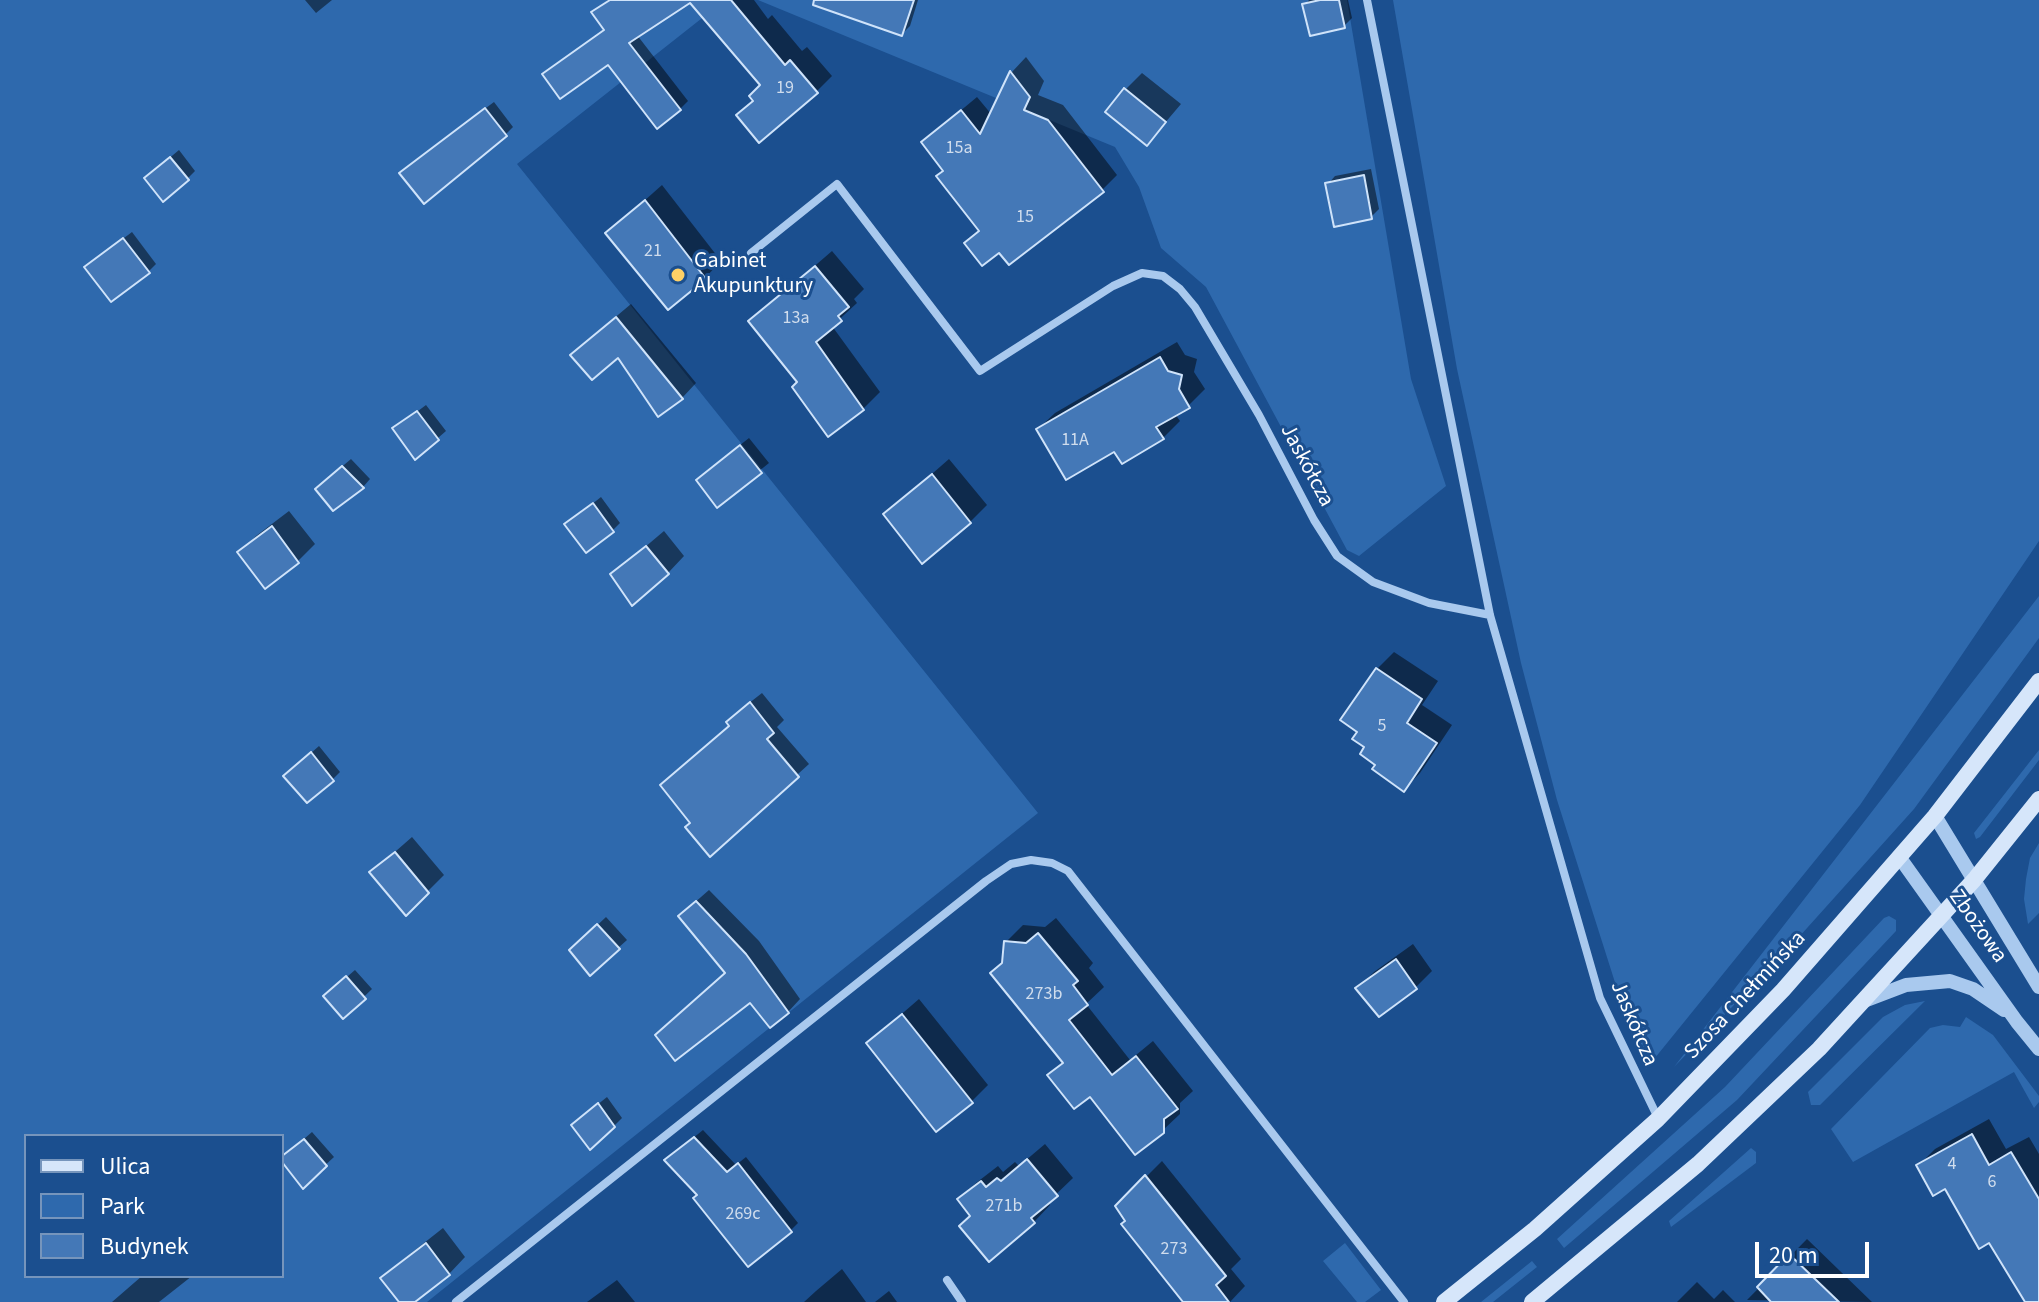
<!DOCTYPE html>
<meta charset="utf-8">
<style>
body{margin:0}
#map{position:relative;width:2039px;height:1302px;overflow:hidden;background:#1b4f8f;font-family:"Source Sans 3",sans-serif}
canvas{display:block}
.legend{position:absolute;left:24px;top:1134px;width:260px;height:144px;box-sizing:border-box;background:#1b4f8f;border:2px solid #7695bc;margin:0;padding:10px 14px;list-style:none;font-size:24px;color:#fff}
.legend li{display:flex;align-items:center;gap:16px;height:40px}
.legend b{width:40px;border:2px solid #7695bc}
.scale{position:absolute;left:1755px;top:1242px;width:114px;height:36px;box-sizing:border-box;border:4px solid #fff;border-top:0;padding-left:10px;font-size:24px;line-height:28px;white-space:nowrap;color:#fff;-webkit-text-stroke:6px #1b4f8f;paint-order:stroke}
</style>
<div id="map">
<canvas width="2039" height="1302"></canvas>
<ul class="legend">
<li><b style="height:10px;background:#d6e6fa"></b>Ulica</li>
<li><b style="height:22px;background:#2e69ad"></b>Park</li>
<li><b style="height:22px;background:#4478b7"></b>Budynek</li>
</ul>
<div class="scale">20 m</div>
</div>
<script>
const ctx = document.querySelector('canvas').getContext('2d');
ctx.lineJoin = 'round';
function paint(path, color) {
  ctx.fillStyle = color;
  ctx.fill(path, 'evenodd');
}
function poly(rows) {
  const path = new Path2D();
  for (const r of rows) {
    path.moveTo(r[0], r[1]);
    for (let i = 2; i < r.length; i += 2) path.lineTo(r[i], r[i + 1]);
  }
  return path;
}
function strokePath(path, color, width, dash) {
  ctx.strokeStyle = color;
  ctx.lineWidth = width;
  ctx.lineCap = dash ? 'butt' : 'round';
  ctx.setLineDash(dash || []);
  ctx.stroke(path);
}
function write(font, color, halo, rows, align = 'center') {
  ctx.font = font + ' "Source Sans 3",sans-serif';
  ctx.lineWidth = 6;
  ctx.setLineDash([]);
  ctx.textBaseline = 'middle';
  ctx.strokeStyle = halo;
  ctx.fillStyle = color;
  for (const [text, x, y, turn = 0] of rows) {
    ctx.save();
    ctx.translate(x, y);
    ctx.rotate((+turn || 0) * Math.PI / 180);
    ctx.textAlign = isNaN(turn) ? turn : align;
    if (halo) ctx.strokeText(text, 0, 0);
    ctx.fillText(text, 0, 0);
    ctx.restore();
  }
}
const green = poly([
 [0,0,725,0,517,164,1038,813,427,1302,0,1302],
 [26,1136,282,1136,282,1276,26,1276],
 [758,0,1347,0,1411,379,1446,486,1359,556,1347,550,1206,287,1161,248,1139,187,1115,147],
 [1393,0,2039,0,2039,541,1860,805,1646,1069,1626,1017,1557,800,1521,663,1457,369],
 [2039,596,2039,638,1914,809,1790,947,1674,1067],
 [2039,750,2039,760,1980,837,1976,839,1974,833],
 [2039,843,2039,913,2028,924,2024,899,2026,879,2030,858],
 [1889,916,1896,920,1896,931,1737,1100,1564,1248,1557,1239,1725,1087,1884,918],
 [1925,1001,1820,1105,1811,1105,1808,1092,1883,1017,1905,1005],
 [1966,1017,1993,1035,2039,1096,2039,1102,2034,1108,2014,1072,1853,1162,1831,1129,1930,1028,1943,1025,1960,1027],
 [1751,1148,1756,1152,1756,1163,1671,1227,1669,1221],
 [1345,1243,1381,1290,1365,1302,1357,1302,1323,1261],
 [1532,1261,1537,1267,1493,1302,1481,1302]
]);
const shadow = poly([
 [305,0,332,0,316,13],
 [608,0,637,0,637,35,688,101,680,109,608,62,544,74,605,29,594,12],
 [690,0,754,0,768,19,772,15,802,51,807,47,832,76,816,92,755,100,762,85],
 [872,0,918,0,910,26,902,34],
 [1309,0,1348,0,1352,18,1344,26,1305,5],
 [1026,57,1044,81,1038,95,1063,105,1117,175,1102,190,980,230,945,170,923,142,977,97,992,115,1012,72],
 [1142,73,1181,104,1147,144,1125,90],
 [494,102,513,127,505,135,409,165],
 [179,150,195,171,188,178,154,171],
 [1371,169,1379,209,1371,217,1328,184,1335,176],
 [662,185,721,261,705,278,608,233],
 [132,232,156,264,148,272,95,260],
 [832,251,864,289,854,299,857,303,832,326,880,392,863,409,828,434,800,382,751,321],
 [631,304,696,383,682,398,659,414,619,355,587,341],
 [1177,342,1185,355,1197,359,1194,372,1205,389,1188,406,1175,414,1180,421,1163,438,1115,450,1038,429,1055,413],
 [426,405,446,431,416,457,394,429],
 [749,438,769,463,717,505,706,472],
 [351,459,370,479,363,487,325,481],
 [949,459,987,505,970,522,885,515],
 [601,497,620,523,612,531,567,524],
 [289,511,315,544,298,561,265,586,240,553,256,536],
 [664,531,684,556,668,573,612,575],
 [1394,652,1438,681,1422,705,1452,725,1420,773,1404,790,1378,764,1377,669],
 [762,693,784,720,777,727,809,764,710,854,692,823,731,725,739,711],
 [319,746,340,772,332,780,294,768],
 [412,837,444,875,406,913,372,872],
 [709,890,759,941,800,999,788,1012,727,972,693,904],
 [606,917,627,940,590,973,571,950],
 [1056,918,1093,963,1089,968,1104,987,1086,1004,1130,1060,1153,1041,1193,1091,1180,1103,1180,1114,1162,1131,1050,1075,1064,1061,1004,961,1006,942,1023,925,1045,927],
 [1413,944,1432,971,1416,987,1358,988,1374,972],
 [355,970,372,989,344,1016,334,988],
 [919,999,988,1085,971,1102,868,1043],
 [607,1097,622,1118,614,1126,582,1117],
 [1989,1119,2006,1149,2029,1137,2039,1154,2039,1292,1945,1186,1918,1166,1935,1149],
 [703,1130,736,1165,746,1157,798,1223,790,1231,699,1195,666,1160],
 [312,1132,334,1157,309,1180,282,1158],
 [1045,1144,1073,1178,1048,1202,1050,1205,1034,1222,972,1215,960,1199,976,1183,998,1166,1003,1172,1015,1162,1019,1166],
 [1162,1161,1241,1259,1231,1269,1245,1286,1230,1302,1185,1302,1117,1206],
 [443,1228,465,1257,449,1274,412,1302,401,1302,383,1278,400,1262],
 [1807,1239,1872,1302,1747,1300],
 [842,1269,866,1302,804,1302,816,1291],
 [142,1276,192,1276,159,1302,112,1302],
 [617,1280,635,1302,587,1302],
 [1697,1282,1714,1299,1723,1290,1735,1302,1677,1302],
 [889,1291,897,1302,875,1302]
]);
const building = poly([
 [610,0,731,0,785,65,790,60,818,93,759,143,736,115,753,101,749,96,760,85,690,3,629,43,681,110,657,129,608,65,560,99,542,74,604,30,591,12,610,0],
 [814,0,914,0,902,36,813,5,814,0],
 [1320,0,1339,0,1345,28,1310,36,1302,4,1320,0],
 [1010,71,1030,97,1024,110,1048,120,1104,192,1009,265,999,253,982,266,964,243,979,231,936,176,943,171,921,142,961,110,980,134,1010,71],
 [1124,88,1166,122,1147,146,1105,112,1124,88],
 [485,108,507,136,424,204,399,173,485,108],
 [170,157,189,180,163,202,144,178,170,157],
 [1364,175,1372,219,1334,227,1325,183,1364,175],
 [645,200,706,279,668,310,605,233,645,200],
 [123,238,150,273,111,302,84,267,123,238],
 [815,266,849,307,838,316,842,321,816,342,864,410,828,437,792,387,797,382,748,321,815,266],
 [616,317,683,399,658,417,618,358,592,380,570,355,616,317],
 [1160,357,1168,371,1182,375,1179,389,1190,408,1156,427,1164,439,1122,464,1114,452,1066,480,1036,429,1160,357],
 [417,411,439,440,415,460,392,428,417,411],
 [740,445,762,473,717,508,696,480,740,445],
 [342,466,364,488,333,511,315,489,342,466],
 [932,474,971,523,922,564,883,514,932,474],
 [593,503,614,532,586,553,564,524,593,503],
 [272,526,299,563,265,589,237,552,272,526],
 [646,546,669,574,632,606,610,574,646,546],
 [1376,668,1422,699,1407,723,1437,743,1404,792,1372,769,1375,765,1360,754,1364,747,1352,739,1357,732,1340,720,1376,668],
 [750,702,774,733,767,739,799,777,710,857,685,827,690,823,660,785,729,726,726,722,750,702],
 [311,752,334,781,307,803,283,776,311,752],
 [395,852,429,893,406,916,369,872,395,852],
 [696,901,746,954,789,1013,770,1028,750,1003,675,1061,655,1035,725,973,678,916,696,901],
 [597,924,620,949,590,976,569,950,597,924],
 [1038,933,1078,981,1073,985,1088,1005,1069,1020,1112,1075,1136,1056,1178,1109,1164,1119,1164,1133,1135,1155,1090,1097,1074,1109,1047,1075,1063,1063,990,973,1002,963,1004,941,1026,943,1038,933],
 [1396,959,1417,989,1379,1017,1355,988,1396,959],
 [346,976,366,999,343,1019,323,996,346,976],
 [902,1014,973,1103,936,1132,866,1043,902,1014],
 [598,1103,615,1127,590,1150,571,1125,598,1103],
 [1972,1134,1989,1165,2011,1152,2039,1199,2039,1302,2025,1302,1989,1243,1979,1249,1945,1189,1933,1196,1916,1165,1972,1134],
 [694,1137,727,1172,738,1163,792,1232,748,1267,693,1198,697,1195,664,1160,694,1137],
 [304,1139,327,1166,303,1189,282,1162,282,1156,304,1139],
 [1027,1159,1058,1196,1031,1218,1035,1223,989,1262,959,1226,970,1216,957,1199,981,1181,986,1187,997,1178,1001,1181,1027,1159],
 [1145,1175,1226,1276,1216,1285,1229,1302,1183,1302,1121,1224,1125,1221,1115,1206,1145,1175],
 [426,1243,450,1275,415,1302,399,1302,380,1278,426,1243],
 [1789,1254,1839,1302,1771,1302,1757,1287,1789,1254]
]);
const minor = poly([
 [1367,0,1490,615,1600,998,1658,1118],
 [751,253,837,184,980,371,1113,286,1142,273,1163,276,1180,289,1195,307,1259,415,1314,520,1337,556,1373,582,1429,603,1490,615],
 [947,1280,962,1302],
 [456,1302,986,881,1011,864,1031,860,1052,863,1068,871,1404,1302]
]);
const tertiary = poly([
 [1935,816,2039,987],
 [1900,858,2017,1022,2039,1049],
 [1864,1001,1906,985,1950,981,1973,989,2004,1010]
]);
const secondary = poly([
 [1444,1302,1535,1229,1658,1119,1783,990,1935,816,2039,681],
 [1532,1302,1698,1164,1819,1049,1974,880,2039,799]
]);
const markers = [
 [678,275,8,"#ffd166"]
];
const numberNames = [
 ["19",785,89],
 ["15a",959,149],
 ["15",1025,218],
 ["21",653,252],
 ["13a",796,319],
 ["11A",1075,441],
 ["5",1382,727],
 ["273b",1044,995],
 ["4",1952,1165],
 ["6",1992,1183],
 ["271b",1004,1207],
 ["269c",743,1215],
 ["273",1174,1250]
];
const poiNames = [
 ["Gabinet",694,262],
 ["Akupunktury",694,287]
];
const streetNames = [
 ["Jaskółcza",1306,466,62],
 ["Zbożowa",1977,927,55],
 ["Szosa Chełmińska",1746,996,-47],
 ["Jaskółcza",1633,1024,67]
];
paint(green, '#2e69ad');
paint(shadow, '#0007');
paint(building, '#4478b7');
strokePath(building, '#cfe3fa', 2);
strokePath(minor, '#a9c9ee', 8);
strokePath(tertiary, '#a9c9ee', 14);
strokePath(secondary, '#d6e6fa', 16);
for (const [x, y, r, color] of markers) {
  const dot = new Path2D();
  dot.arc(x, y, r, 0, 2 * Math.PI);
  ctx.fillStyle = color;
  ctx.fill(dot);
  strokePath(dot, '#1b4f8f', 3);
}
write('18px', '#d0dded', null, numberNames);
write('22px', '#fff', '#1b4f8f', poiNames, 'left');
write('22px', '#fff', '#1b4f8f', streetNames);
</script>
